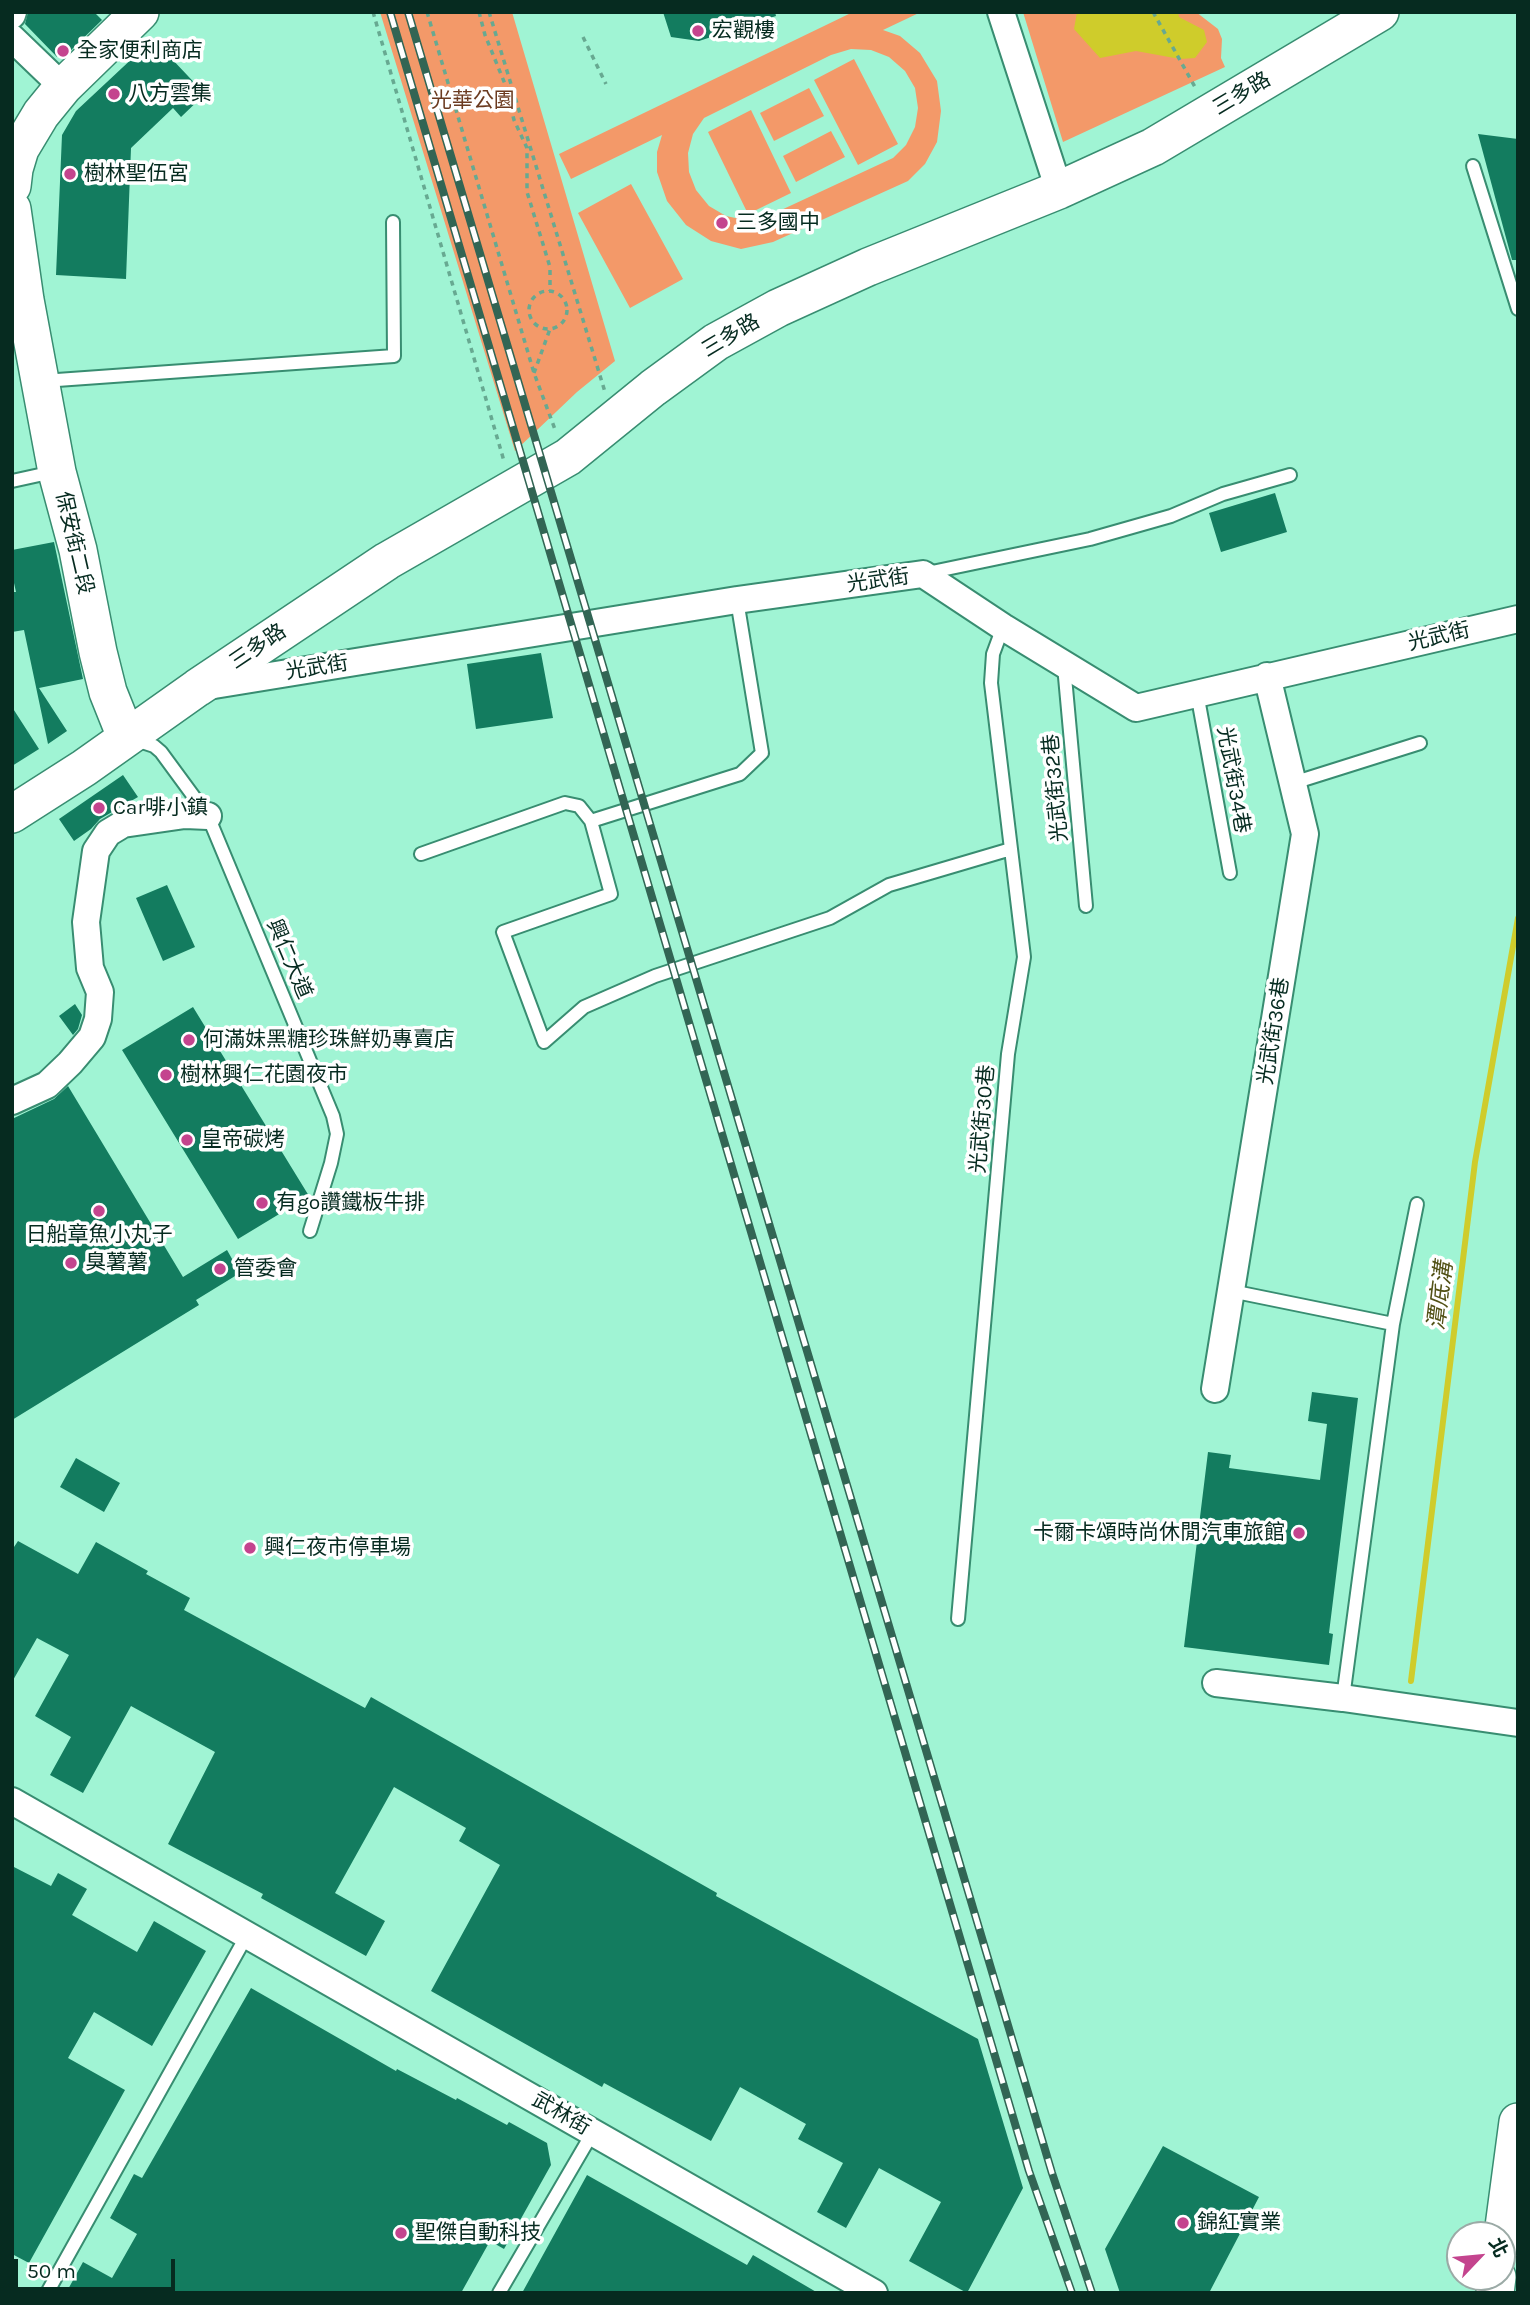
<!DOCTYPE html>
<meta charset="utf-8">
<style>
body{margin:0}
#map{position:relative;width:1530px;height:2305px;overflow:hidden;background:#a0f4d4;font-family:Karla,"Noto Sans TC",sans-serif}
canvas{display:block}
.frame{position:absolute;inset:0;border:14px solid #062b20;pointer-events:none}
.north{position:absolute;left:1446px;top:2221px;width:70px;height:70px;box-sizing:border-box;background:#fff;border:2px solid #9baaa6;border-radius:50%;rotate:64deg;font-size:19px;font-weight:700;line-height:28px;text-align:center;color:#062b20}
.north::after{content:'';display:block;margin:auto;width:24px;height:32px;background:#c4448e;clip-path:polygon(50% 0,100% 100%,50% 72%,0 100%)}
.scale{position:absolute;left:14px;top:2259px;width:161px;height:32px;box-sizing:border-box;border:4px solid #062b20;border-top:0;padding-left:9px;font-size:21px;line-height:24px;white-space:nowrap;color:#062b20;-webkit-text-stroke:5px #fff;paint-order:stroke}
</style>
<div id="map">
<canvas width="1530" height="2305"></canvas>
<div class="frame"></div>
<div class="north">北</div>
<div class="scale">50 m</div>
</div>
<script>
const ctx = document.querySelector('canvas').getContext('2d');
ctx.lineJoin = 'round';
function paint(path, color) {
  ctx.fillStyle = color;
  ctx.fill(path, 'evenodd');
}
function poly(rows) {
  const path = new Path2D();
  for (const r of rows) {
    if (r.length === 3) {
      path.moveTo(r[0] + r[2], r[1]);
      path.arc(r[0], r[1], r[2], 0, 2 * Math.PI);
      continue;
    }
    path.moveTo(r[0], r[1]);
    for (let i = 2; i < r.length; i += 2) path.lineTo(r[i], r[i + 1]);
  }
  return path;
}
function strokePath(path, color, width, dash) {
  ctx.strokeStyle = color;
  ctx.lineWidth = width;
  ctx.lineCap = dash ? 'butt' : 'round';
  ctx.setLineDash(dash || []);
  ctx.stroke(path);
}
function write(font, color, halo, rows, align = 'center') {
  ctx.font = font + ' Karla,"Noto Sans TC",sans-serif';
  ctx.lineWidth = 7;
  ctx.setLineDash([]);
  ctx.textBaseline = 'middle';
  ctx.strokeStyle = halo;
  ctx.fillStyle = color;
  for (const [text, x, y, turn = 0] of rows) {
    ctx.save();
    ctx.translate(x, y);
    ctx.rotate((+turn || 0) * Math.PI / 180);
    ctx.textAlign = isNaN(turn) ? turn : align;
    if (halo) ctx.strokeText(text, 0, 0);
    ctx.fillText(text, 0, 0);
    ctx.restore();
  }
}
const green = poly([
 [380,12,512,12,615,361,577,392,515,451],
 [853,12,921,12,883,30,900,36,920,53,937,81,941,111,937,142,925,164,908,181,773,242,741,249,711,241,686,225,667,201,657,172,657,152,662,135,571,179,559,154],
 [851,49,871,50,889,57,905,71,915,88,918,108,915,127,906,145,893,158,764,218,745,220,726,216,709,206,696,190,689,172,688,153,693,134,704,118,831,55],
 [1023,12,1196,12,1218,29,1222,39,1221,58,1225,67,1063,142],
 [854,59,898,144,858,165,814,80],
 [809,88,824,116,774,141,760,113],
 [751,110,791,193,748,214,708,132],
 [831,131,845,157,796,182,783,156],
 [631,184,683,279,630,308,578,213]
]);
const water = poly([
 [1077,12,1178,12,1179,17,1204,30,1207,42,1195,58,1180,59,1136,51,1100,58,1074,29]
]);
const stream = poly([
 [1411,1681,1475,1162,1518,918]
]);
const building = poly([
 [28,12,94,12,102,20,65,56,57,57,25,24],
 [663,12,775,12,776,16,699,41,671,37],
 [153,39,205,94,181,117,173,108,131,148,126,279,56,275,62,135,76,111],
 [1478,134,1518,139,1518,260,1512,260],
 [1275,493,1287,532,1221,552,1209,513],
 [54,542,83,679,39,688,67,731,48,744,24,630,12,632,12,592,16,592,12,574,12,550],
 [541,653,553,718,476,729,467,664],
 [12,707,39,749,12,766],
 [123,775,138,797,100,819,91,829,74,841,59,819],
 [167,885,195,947,163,961,136,898],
 [75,1004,82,1015,78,1029,73,1035,59,1016],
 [193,1007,309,1196,238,1239,122,1050],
 [68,1086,183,1277,227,1250,240,1273,196,1300,199,1305,12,1420,12,1119,54,1099],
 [1312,1392,1358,1398,1329,1633,1333,1634,1329,1665,1184,1647,1208,1452,1231,1455,1229,1468,1320,1480,1327,1424,1308,1421],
 [76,1458,120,1483,104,1512,60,1487],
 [18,1541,78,1574,96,1542,148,1571,146,1574,190,1598,184,1610,365,1708,371,1697,717,1893,716,1896,978,2039,1023,2188,967,2293,909,2261,941,2202,879,2168,846,2228,817,2212,843,2163,798,2139,806,2124,740,2087,711,2141,604,2083,602,2087,431,1991,500,1865,459,1841,466,1828,394,1787,335,1893,385,1921,366,1956,261,1898,263,1894,168,1844,215,1752,131,1706,83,1793,50,1775,71,1737,35,1716,69,1655,37,1638,12,1682,12,1550],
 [12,1866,51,1886,58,1873,87,1889,72,1915,137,1952,154,1921,206,1951,152,2046,94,2012,68,2058,125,2090,29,2263,12,2254],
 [251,1988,396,2071,397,2069,456,2100,457,2098,507,2125,509,2122,547,2143,551,2165,504,2249,490,2241,461,2293,66,2293,83,2262,112,2278,137,2234,110,2218,134,2174,142,2178],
 [1163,2146,1259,2197,1209,2293,1120,2293,1105,2249],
 [587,2175,747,2265,753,2255,818,2293,522,2293]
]);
const path = poly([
 [373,12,504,461],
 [427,12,534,373,556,432],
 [479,12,485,35,505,84,514,120,527,148,527,192,550,267,550,291],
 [489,12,605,392],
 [1153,12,1195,87],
 [583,37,606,84],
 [548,310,19],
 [534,373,550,329]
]);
const lane = poly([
 [1473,166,1518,309],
 [43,381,394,356,393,222],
 [12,481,53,472],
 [927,573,1090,539,1171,516,1223,494,1290,475],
 [1064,666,1086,906],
 [1197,693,1230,873],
 [133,739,154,746,161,752,208,816,333,1116,337,1134,331,1163,310,1231],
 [1293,783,1420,743],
 [591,821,740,774,762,753,737,600],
 [421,854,565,803,579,806,591,821,611,894,503,932,544,1042,584,1007,655,976,830,918,889,885,1011,849],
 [1231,1291,1393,1324],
 [958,1619,1008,1054,1024,957,991,683,993,654,1003,627],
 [1343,1698,1393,1324,1417,1204],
 [47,2293,247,1935],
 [499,2293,593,2132]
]);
const street = poly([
 [1001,12,1059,190],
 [12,15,13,12],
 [12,38,63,87],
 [208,686,737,600,923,574,1003,627,1136,708,1518,619],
 [12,1101,47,1085,70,1063,92,1037,98,1019,100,992,90,968,86,922,96,851,108,833,123,824,185,815,208,816],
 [1215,1389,1305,834,1267,676],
 [1216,1683,1343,1698,1518,1723],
 [12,1801,874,2293]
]);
const secondary = poly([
 [12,186,14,169,20,149,41,114,63,87,140,12],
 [12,209,25,300,57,472,78,550,98,652,108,692,126,737],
 [12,814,84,768,197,688,387,561,568,457,653,388,716,342,778,308,868,267,1059,190,1153,147,1380,12],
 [1502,2242,1518,2122],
 [1495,2293,1497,2277]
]);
const rail = poly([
 [390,12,1029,2171,1072,2293],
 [408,12,1052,2173,1092,2293]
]);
const markers = [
 [698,31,7,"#c4448e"],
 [63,51,7,"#c4448e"],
 [114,94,7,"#c4448e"],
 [70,174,7,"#c4448e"],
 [722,223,7,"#c4448e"],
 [99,808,7,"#c4448e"],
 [189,1040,7,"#c4448e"],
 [166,1075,7,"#c4448e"],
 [187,1140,7,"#c4448e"],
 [262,1203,7,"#c4448e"],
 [99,1211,7,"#c4448e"],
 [71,1263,7,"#c4448e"],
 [220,1269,7,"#c4448e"],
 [1299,1533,7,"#c4448e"],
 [250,1548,7,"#c4448e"],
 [1183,2223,7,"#c4448e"],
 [401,2233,7,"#c4448e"]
];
const poiNames = [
 ["宏觀樓",712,31],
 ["全家便利商店",77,51],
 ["八方雲集",128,94],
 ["樹林聖伍宮",84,174],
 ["三多國中",736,223],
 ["Car啡小鎮",113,808],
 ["何滿妹黑糖珍珠鮮奶專賣店",203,1040],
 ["樹林興仁花園夜市",180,1075],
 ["皇帝碳烤",201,1140],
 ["有go讚鐵板牛排",276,1203],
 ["日船章魚小丸子",99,1235,"center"],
 ["臭薯薯",85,1263],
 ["管委會",234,1269],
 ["卡爾卡頌時尚休閒汽車旅館",1285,1533,"right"],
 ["興仁夜市停車場",264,1548],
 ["錦紅實業",1197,2223],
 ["聖傑自動科技",415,2233]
];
const streetNames = [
 ["三多路",1242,94,-31],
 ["三多路",731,336,-31],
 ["保安街二段",74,543,77],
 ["光武街",878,581,-8],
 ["光武街",1439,637,-13],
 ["三多路",258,647,-34],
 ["光武街",317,668,-9],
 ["光武街34巷",1233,780,80],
 ["光武街32巷",1056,788,-95],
 ["興仁大道",289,959,67],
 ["光武街36巷",1274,1031,-81],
 ["光武街30巷",983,1119,-85],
 ["武林街",561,2114,30]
];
const parkNames = [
 ["光華公園",473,101]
];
const waterNames = [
 ["潭底溝",1441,1296,-83]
];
paint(green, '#f39969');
paint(water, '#cfcc2b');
strokePath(stream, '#cfcc2b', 6);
paint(building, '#137c5f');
strokePath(lane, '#388d71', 16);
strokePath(street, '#388d71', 30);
strokePath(secondary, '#388d71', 40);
strokePath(path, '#67a991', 3.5, [5, 5]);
strokePath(lane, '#fff', 12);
strokePath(street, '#fff', 26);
strokePath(secondary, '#fff', 37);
strokePath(rail, '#326554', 8);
strokePath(rail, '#fff', 5, [16]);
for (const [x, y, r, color] of markers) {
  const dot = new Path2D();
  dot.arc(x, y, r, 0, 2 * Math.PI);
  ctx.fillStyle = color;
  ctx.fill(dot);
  strokePath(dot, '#fff', 2.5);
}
write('21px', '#062b20', '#fff', poiNames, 'left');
write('21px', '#062b20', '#fff', streetNames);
write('21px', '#6b3b20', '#fff', parkNames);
write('italic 23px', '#535217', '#fff', waterNames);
</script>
